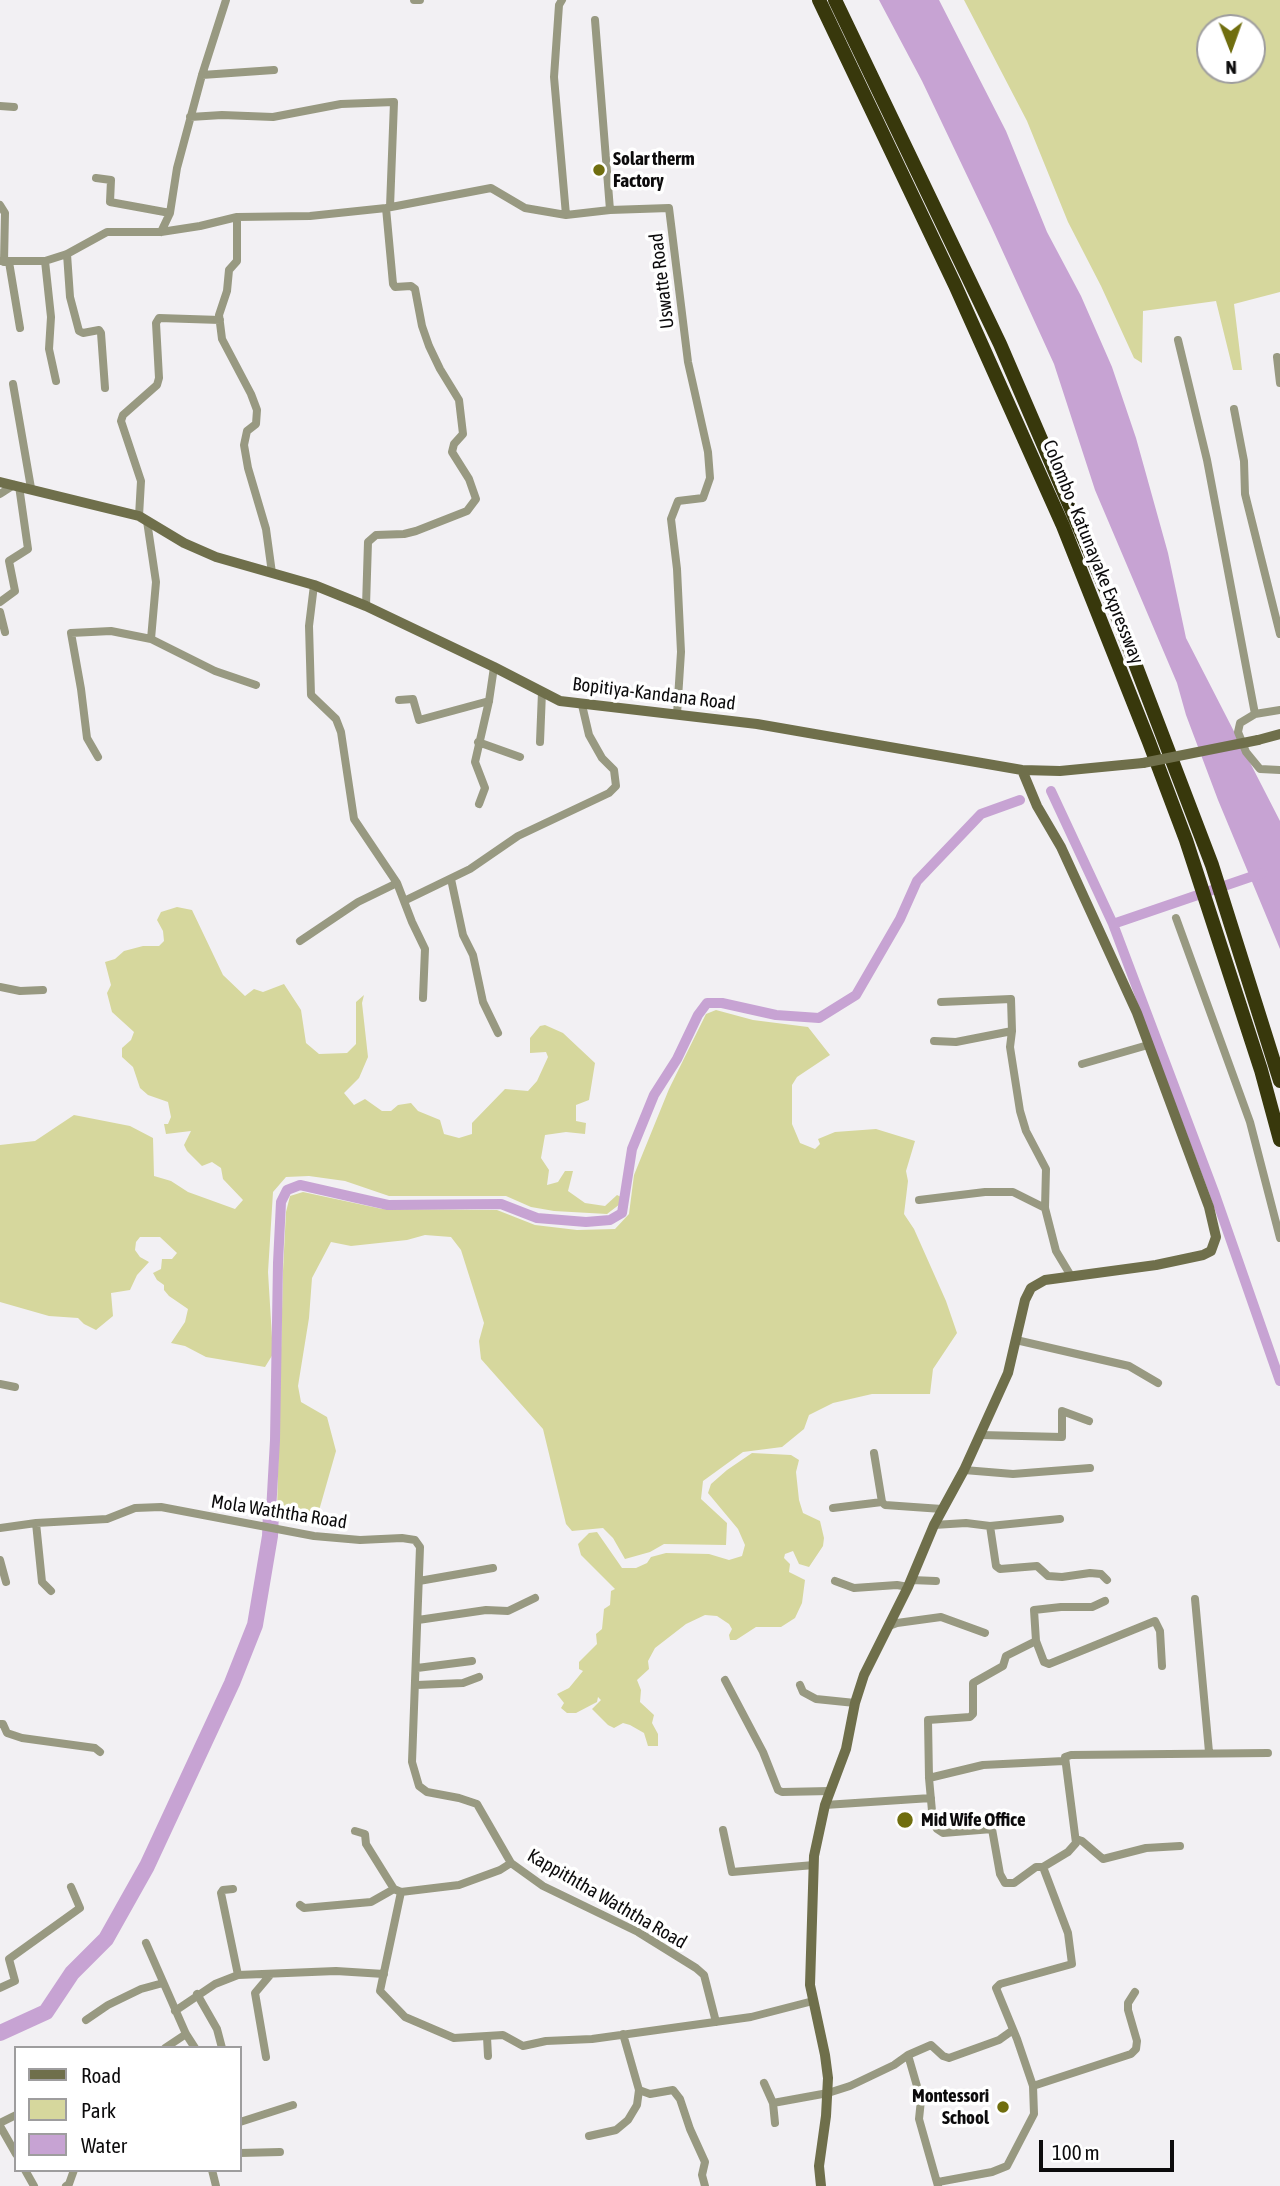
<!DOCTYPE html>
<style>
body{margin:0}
#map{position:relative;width:1280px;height:2186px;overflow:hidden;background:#f2f0f3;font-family:"Asap Condensed",sans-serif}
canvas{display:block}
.legend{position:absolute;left:14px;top:2046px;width:228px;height:126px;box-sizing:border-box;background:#fff;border:2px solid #9e9d9e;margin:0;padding:9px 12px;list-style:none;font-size:21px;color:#0c0b0c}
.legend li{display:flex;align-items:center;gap:14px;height:35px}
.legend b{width:35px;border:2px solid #9e9d9e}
.north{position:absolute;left:1196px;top:14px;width:70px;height:70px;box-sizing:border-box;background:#fff;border:2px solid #9e9d9e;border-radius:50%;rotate:179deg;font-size:19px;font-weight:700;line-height:28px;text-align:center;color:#0c0b0c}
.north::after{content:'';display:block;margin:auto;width:24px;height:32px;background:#706e0f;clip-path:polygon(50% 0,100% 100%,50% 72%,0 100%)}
.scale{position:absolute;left:1039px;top:2140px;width:135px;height:32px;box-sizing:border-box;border:4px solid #0c0b0c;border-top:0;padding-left:9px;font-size:21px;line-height:24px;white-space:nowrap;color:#0c0b0c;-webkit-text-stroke:5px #fff;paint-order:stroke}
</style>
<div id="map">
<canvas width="1280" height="2186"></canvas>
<ul class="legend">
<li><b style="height:9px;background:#6f6f4b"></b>Road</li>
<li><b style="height:19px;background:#d6d79d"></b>Park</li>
<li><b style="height:19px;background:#c7a3d3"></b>Water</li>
</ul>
<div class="north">N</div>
<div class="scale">100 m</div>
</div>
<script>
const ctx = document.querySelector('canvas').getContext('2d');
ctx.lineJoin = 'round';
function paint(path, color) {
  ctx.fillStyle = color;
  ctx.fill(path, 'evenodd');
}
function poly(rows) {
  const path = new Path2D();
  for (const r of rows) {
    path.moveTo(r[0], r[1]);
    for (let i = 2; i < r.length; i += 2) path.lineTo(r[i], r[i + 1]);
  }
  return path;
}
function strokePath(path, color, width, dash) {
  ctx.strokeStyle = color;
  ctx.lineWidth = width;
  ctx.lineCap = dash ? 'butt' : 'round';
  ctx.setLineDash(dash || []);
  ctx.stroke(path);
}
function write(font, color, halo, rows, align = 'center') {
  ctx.font = font + ' "Asap Condensed",sans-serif';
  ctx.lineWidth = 7;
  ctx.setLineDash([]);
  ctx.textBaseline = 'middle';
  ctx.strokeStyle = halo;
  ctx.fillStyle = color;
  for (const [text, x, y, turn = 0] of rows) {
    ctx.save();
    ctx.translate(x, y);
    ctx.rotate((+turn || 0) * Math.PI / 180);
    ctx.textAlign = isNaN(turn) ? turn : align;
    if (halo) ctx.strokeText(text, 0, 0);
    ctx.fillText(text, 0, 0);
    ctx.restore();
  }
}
const green = poly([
 [964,0,1280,0,1280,292,1234,304,1242,370,1233,370,1216,301,1143,311,1142,363,1134,358,1101,286,1068,222,1027,121],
 [1252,28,1252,70,1210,70,1210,28],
 [177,907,192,910,223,975,245,996,254,989,263,992,284,984,301,1010,306,1043,319,1054,347,1053,356,1044,356,1002,364,995,362,1003,368,1057,359,1078,344,1093,354,1105,365,1099,382,1111,391,1111,398,1105,411,1103,418,1111,440,1120,444,1134,459,1138,472,1134,472,1123,505,1089,528,1091,537,1081,548,1057,546,1052,530,1053,530,1038,540,1026,545,1025,563,1033,595,1063,589,1100,576,1105,576,1121,586,1123,585,1134,566,1132,545,1135,541,1158,549,1170,547,1185,558,1182,565,1171,573,1171,568,1191,585,1203,605,1206,617,1195,621,1197,620,1204,607,1214,554,1211,531,1207,506,1196,389,1196,345,1181,309,1176,286,1177,273,1192,268,1272,273,1354,265,1367,206,1357,185,1346,171,1343,185,1322,188,1309,169,1296,164,1290,164,1285,157,1280,153,1273,161,1269,162,1259,172,1259,177,1253,160,1237,140,1237,136,1242,135,1250,140,1257,149,1262,137,1275,130,1290,111,1293,113,1316,96,1330,84,1324,78,1318,49,1316,0,1302,0,1145,35,1141,74,1115,130,1126,153,1138,154,1176,171,1181,188,1192,235,1209,243,1200,223,1179,221,1168,212,1162,202,1166,187,1151,184,1145,191,1131,166,1134,164,1124,168,1124,171,1117,168,1102,148,1095,140,1088,133,1067,122,1057,122,1048,131,1040,134,1032,112,1012,107,993,111,985,105,962,115,959,124,951,143,946,159,946,164,941,163,931,157,920,161,912],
 [716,1010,753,1020,808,1027,830,1055,797,1077,792,1085,792,1124,800,1143,815,1149,820,1144,818,1139,835,1132,876,1129,915,1141,906,1171,908,1181,904,1214,914,1229,946,1301,957,1333,933,1369,930,1394,872,1394,833,1403,809,1415,804,1429,782,1447,743,1452,703,1481,701,1499,727,1523,726,1545,664,1544,650,1552,625,1559,613,1538,603,1528,572,1531,566,1524,543,1429,481,1359,479,1341,484,1323,461,1250,451,1237,425,1235,407,1240,351,1246,331,1242,312,1278,309,1318,298,1386,301,1402,327,1417,336,1451,318,1514,290,1523,277,1512,283,1271,286,1212,290,1196,303,1192,382,1209,497,1210,535,1225,577,1230,615,1229,629,1214,634,1175,669,1089,706,1014],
 [752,1453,791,1455,799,1460,796,1472,799,1500,803,1513,820,1521,824,1538,823,1546,809,1567,799,1564,793,1551,785,1554,784,1558,790,1564,789,1572,805,1580,802,1603,795,1618,781,1627,756,1627,736,1640,730,1640,729,1635,732,1629,729,1624,717,1616,705,1615,686,1624,655,1648,648,1661,649,1669,637,1680,641,1690,640,1702,654,1715,652,1723,658,1734,658,1746,648,1746,644,1733,630,1725,623,1723,614,1728,608,1725,592,1709,601,1700,598,1697,597,1702,576,1713,567,1713,561,1708,564,1703,557,1694,569,1688,583,1671,579,1669,579,1662,597,1644,596,1634,602,1629,604,1609,610,1605,611,1591,615,1589,581,1555,578,1544,589,1533,597,1532,622,1568,636,1568,647,1563,651,1557,666,1553,709,1554,729,1560,742,1556,745,1545,738,1529,708,1493,711,1484,727,1470]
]);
const water = poly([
 [879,0,939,0,1006,131,1047,232,1081,296,1112,367,1136,438,1168,553,1186,638,1280,821,1280,949,1218,800,1186,715,1177,683,1095,490,1054,364,992,228,922,81]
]);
const canal = poly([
 [1051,791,1113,924,1214,1192,1280,1381],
 [1113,924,1262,873],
 [271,1512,275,1440,278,1263,281,1202,287,1190,300,1185,388,1205,501,1204,537,1218,586,1222,610,1220,622,1213,632,1149,654,1095,677,1059,698,1015,707,1003,722,1003,776,1015,819,1018,856,995,900,919,917,881,981,814,1020,800]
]);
const river = poly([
 [0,2033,46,2012,72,1973,106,1939,147,1866,232,1683,255,1625,270,1536,271,1512]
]);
const street = poly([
 [414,0,420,0],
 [562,0,559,5,554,77,566,215],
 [595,20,610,210],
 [202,75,274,70],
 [0,106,14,107],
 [190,117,222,115,273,117,341,104,394,102,390,207],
 [96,178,111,180,110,202,170,213],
 [0,205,5,213,4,262],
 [237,217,237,261,229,270,227,291,219,315,222,339,251,394,257,410,256,424,247,431,244,445,248,468,266,529,272,573],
 [161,232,170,213,177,168,202,75,226,0],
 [67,254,70,297,79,331,83,333,99,330,101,333,105,388],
 [0,261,45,261,67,254,107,232,161,232,200,226,237,217,310,216,386,208,491,188,525,208,566,215,610,210,669,208,688,362,708,452,710,478,703,498,678,501,671,519,677,569,681,652,677,714],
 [45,261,51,317,49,349,56,381],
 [9,262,20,328],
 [1178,340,1207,460,1255,714],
 [1277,357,1280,383],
 [13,384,31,488],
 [1234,409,1244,461,1245,494,1280,634],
 [0,494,14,485],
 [139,516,141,481,121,421,123,415,157,385,159,378,156,323,159,318,220,320],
 [147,521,156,582,151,639],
 [314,585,309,626,311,695,336,719,341,732,354,819,397,883,412,922,425,949,423,998],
 [0,602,15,591,9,561,28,549,19,486],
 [366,606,368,542,376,535,404,534,416,531,467,511,476,499,469,479,452,452,454,444,463,434,459,400,440,369,429,346,422,326,415,289,411,286,395,287,393,284,386,208],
 [0,612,5,632],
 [399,700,413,699,419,720,489,701],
 [1280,710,1255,714,1240,723,1238,732,1246,752,1260,769,1280,770],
 [478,742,520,757],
 [540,742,542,692],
 [98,757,87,738,81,689,71,633,111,631,151,639,215,671,256,685],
 [479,804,485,788,475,762,489,701,494,667],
 [451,879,463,935,473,955,483,1002,498,1033],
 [404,901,470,869,518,836,609,793,616,786,614,770,602,758,589,735,582,705],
 [1176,918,1250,1122,1280,1238],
 [300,941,358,902,397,883],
 [0,987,20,991,43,990],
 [941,1002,1011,999,1012,1031,1010,1047,1020,1111,1026,1131,1046,1169,1045,1208,1056,1251,1071,1276],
 [934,1041,956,1042,1012,1031],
 [1082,1064,1148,1045],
 [919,1200,985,1192,1013,1192,1045,1208],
 [1016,1340,1129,1366,1158,1383],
 [0,1384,15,1387],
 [981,1435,1062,1437,1062,1411,1089,1421],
 [874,1453,882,1502,885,1505,942,1509],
 [964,1470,1013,1474,1090,1468],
 [833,1508,882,1502],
 [36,1523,42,1582,51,1591],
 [934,1525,966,1523,990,1526,996,1566,1000,1569,1037,1566,1048,1576,1062,1577,1090,1573,1101,1574,1107,1580],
 [990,1526,1060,1519],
 [0,1528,36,1523,107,1519,135,1508,161,1507,314,1536,360,1540,402,1538,415,1540,420,1547,412,1762,419,1786,427,1792,459,1798,477,1804,511,1863,543,1886,638,1932,696,1968,704,1975,716,2022],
 [0,1560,6,1582],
 [911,1580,936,1581],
 [419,1581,493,1568],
 [835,1581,854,1588,897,1585,908,1587],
 [1195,1599,1209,1752],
 [418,1620,486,1610,508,1611,535,1598],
 [889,1626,897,1623,941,1617,985,1633],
 [1036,1641,1034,1610,1061,1607,1092,1607,1105,1601],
 [417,1668,472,1661],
 [725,1680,763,1752,778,1790,782,1792,830,1791],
 [417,1685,463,1683,479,1677],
 [800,1685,803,1692,816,1699,855,1703],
 [0,1724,3,1724,7,1733,22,1738,95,1748,100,1752],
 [929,1778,983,1765,1064,1761],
 [825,1805,931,1798],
 [723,1830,732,1872,814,1865],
 [355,1831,365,1834,366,1844,394,1889,401,1892,459,1885,500,1870,511,1863],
 [1076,1839,1082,1841,1103,1859,1146,1848,1180,1846],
 [1043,1867,1068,1852,1076,1843,1065,1757,1071,1755,1268,1753],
 [233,1889,223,1890,221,1893,238,1975],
 [401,1892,380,1991,405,2017,454,2038,503,2035,523,2046,546,2041,592,2039,751,2017,813,2001],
 [300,1905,304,1908,371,1902,394,1889],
 [146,1943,186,2034,195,2048],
 [0,1988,15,1981,9,1959,80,1908,71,1887],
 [197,1994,217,2029,222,2048],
 [175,2011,215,1984,238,1975,336,1971,384,1974],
 [86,2020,108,2005,141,1989,163,1983],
 [623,2034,639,2090,650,2094,673,2090,680,2099,690,2129,705,2162,702,2175,705,2186],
 [487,2037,488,2056],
 [165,2048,186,2034],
 [908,2055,931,2045,943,2056,949,2058,999,2040,1013,2030],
 [266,2057,255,1993,271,1974],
 [764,2083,773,2103,775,2123],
 [1033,2086,1131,2054,1136,2049,1137,2041,1128,2010,1128,2003,1135,1992],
 [773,2103,828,2093,850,2086,894,2065,908,2055,921,2100,919,2119,938,2186],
 [240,2122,293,2105],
 [0,2123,16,2115],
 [0,2126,16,2154],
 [589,2136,616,2130,628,2120,637,2105,639,2090],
 [240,2153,280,2152],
 [25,2170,34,2186],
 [212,2170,216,2186],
 [938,2182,992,2172,1007,2166,1034,2114,1033,2086,1017,2039,996,1988,1000,1984,1072,1964,1068,1933,1043,1867,1036,1867,1014,1883,1005,1883,1000,1874,992,1829,943,1833,937,1829,933,1822,929,1778,928,1720,970,1717,973,1714,973,1683,1003,1666,1006,1656,1036,1641,1044,1662,1049,1664,1155,1621,1160,1631,1162,1666],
 [66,2186,69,2184,74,2170]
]);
const secondary = poly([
 [0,482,139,516,184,543,216,557,314,585,366,606,494,667,560,701,757,724,1022,770,1060,771,1143,763],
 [1258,740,1280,734],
 [821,2186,819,2166,826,2116,828,2078,825,2055,810,1985,814,1856,825,1805,846,1749,855,1703,864,1675,908,1587,934,1525,964,1470,1008,1373,1025,1300,1031,1288,1045,1280,1156,1265,1203,1255,1211,1251,1216,1237,1209,1207,1137,1013,1061,847,1037,806,1022,770]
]);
const highway = poly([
 [819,0,955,285,1063,526,1149,742,1186,840,1261,1070,1280,1140],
 [835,0,1000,344,1115,611,1212,865,1280,1081]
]);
const secondaryBridge = poly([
 [1143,763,1258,740]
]);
const markers = [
 [599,170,7,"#706e0f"],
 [905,1820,9,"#706e0f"],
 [1003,2107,7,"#706e0f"]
];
const poiNames = [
 ["Solar therm",613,159],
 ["Factory",613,181],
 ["Mid Wife Office",921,1820],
 ["Montessori",989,2096,"right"],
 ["School",989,2118,"right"]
];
const streetNames = [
 ["Uswatte Road",662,281,-97],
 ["Colombo - Katunayake Expressway",1093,552,68],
 ["Bopitiya-Kandana Road",654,694,7],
 ["Mola Waththa Road",279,1512,9],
 ["Kappiththa Waththa Road",607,1899,30]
];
paint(green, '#d6d79d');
paint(water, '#c7a3d3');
strokePath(canal, '#c7a3d3', 10);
strokePath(river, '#c7a3d3', 16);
strokePath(street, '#989981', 8);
strokePath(secondary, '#6f6f4b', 10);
strokePath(highway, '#38380c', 14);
strokePath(secondaryBridge, '#6f6f4b', 10);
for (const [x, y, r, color] of markers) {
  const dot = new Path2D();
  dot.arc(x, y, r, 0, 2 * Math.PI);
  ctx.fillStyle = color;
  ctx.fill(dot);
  strokePath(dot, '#fff', 2.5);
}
write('bold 19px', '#0c0b0c', '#fff', poiNames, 'left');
write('19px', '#0c0b0c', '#fff', streetNames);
</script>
